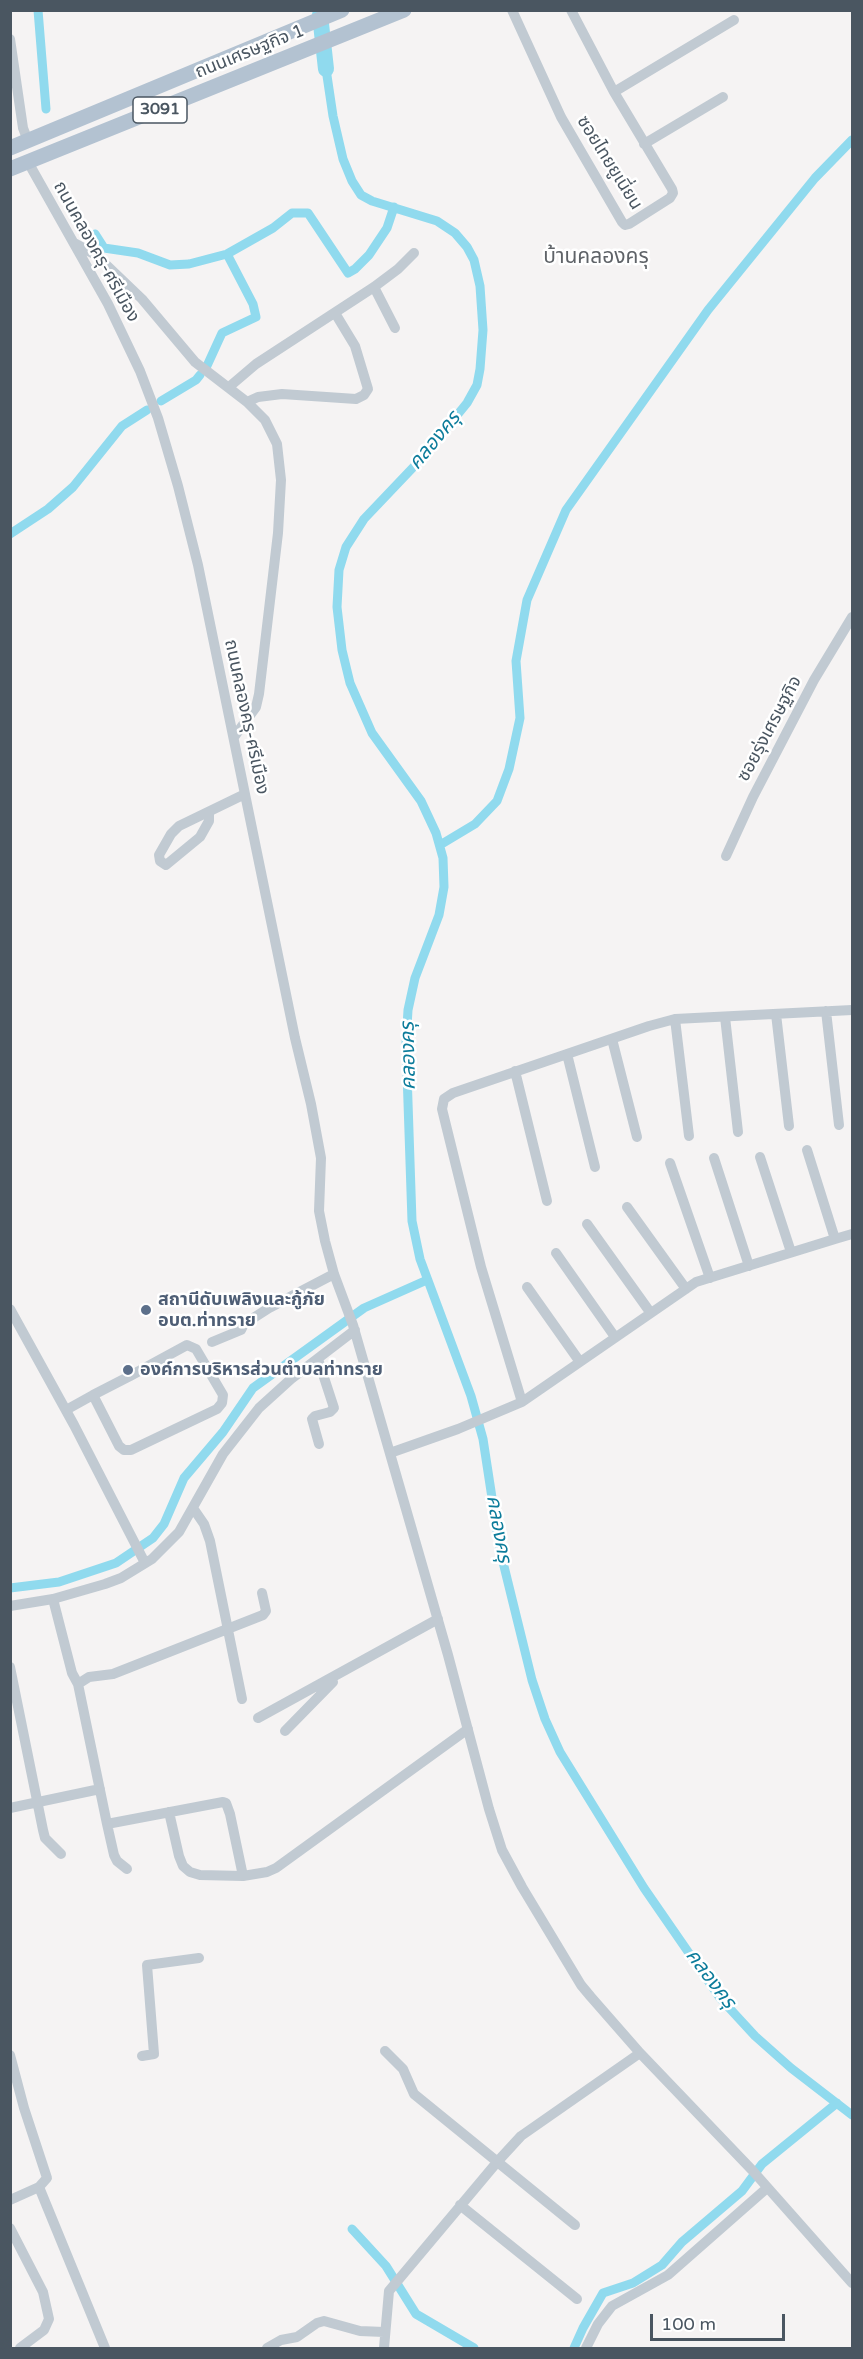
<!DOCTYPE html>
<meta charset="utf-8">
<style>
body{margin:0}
#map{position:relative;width:863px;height:2359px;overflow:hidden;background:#f5f3f3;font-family:"Varela Round",sans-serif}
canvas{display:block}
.frame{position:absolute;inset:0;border:12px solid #4a5661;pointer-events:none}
.scale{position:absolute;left:650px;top:2314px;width:135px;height:27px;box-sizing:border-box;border:3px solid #4a5661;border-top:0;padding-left:8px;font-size:18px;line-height:21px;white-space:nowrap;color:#4a5661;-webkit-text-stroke:4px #fff;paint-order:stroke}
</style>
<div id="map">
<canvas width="863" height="2359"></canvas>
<div class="frame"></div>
<div class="scale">100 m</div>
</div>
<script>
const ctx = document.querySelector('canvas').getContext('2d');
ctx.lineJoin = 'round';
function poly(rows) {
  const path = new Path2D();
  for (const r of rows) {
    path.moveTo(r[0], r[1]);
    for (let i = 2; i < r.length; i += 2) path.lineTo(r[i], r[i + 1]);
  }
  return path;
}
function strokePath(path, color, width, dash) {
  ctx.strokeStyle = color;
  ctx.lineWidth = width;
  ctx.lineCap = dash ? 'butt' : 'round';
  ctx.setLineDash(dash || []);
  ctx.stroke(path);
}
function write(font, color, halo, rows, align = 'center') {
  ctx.font = font + ' "Varela Round","Noto Sans Thai",sans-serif';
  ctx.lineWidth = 5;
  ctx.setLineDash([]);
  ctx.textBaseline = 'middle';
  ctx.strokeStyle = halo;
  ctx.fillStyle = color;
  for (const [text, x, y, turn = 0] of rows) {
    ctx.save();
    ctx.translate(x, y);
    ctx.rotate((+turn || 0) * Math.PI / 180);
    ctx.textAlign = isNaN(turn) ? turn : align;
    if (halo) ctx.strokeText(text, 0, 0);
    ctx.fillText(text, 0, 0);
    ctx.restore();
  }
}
const canal = poly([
 [38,10,46,109],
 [326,69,333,116,343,159,352,181,361,195,372,201,437,221,455,233,467,247,474,260,480,286,483,330,480,369,477,385,467,403,423,457,364,519,346,547,339,570,337,607,342,650,350,683,372,733,421,801,436,833,443,858,444,887,439,915,415,978,408,1010,406,1043,412,1221,420,1259,471,1396,483,1439,500,1550,532,1680,545,1719,560,1752,644,1888,720,1998,755,2036,791,2068,852,2115],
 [95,234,104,248,138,253,170,265,189,264,227,254,273,228,292,213,308,213,348,273,355,269,369,255,387,228,394,207],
 [206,368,222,333,256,317,253,304,227,254],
 [161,401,196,380,200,375],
 [10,534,48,509,73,487,122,426,147,410],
 [440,845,475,824,497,801,509,769,520,718,516,661,527,600,566,510,708,310,815,178,852,140],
 [10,1588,59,1582,116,1563,153,1538,164,1524,184,1478,223,1432,253,1388,364,1308,427,1280],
 [352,2229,386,2266,416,2314,474,2348],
 [574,2348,583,2328,603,2293,633,2283,662,2265,682,2242,742,2191,762,2164,837,2103]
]);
const river = poly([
 [320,15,326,69]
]);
const street = poly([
 [512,10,561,117,622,222,625,225,629,224,670,198,673,193,672,189,614,92,571,10],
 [10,39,23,128,28,141],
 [614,92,734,20],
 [644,144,723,97],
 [28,162,108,304,140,371,158,418,178,486,198,565,295,1038,311,1104,321,1158,319,1211,325,1241,334,1274,353,1325,448,1655,489,1809,502,1850,522,1887,581,1985,591,1997,640,2053,752,2170,852,2283],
 [74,243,96,255,142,299,195,362,247,402,265,420,277,444,281,480,278,533,259,694,256,707,234,737],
 [374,287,395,328],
 [229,387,256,364,374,287,398,269,414,253],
 [247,402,258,397,282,394,356,399,364,395,368,389,355,346,335,313],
 [209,813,209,821,200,837,166,865,160,861,159,855,171,834,179,826,245,794],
 [726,856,753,797,814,680,852,617],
 [826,1011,839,1125],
 [776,1014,789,1126],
 [725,1017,738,1132],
 [675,1019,689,1136],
 [612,1039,637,1137],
 [567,1054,595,1167],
 [515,1071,547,1201],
 [760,1157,791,1252],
 [714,1158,749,1266],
 [670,1163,710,1278],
 [627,1207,686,1289],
 [587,1224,650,1312],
 [835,1239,852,1234],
 [556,1253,615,1337],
 [527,1287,580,1362],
 [10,1309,74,1425,145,1563],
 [212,1342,241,1330,244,1324,269,1308,334,1274],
 [318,1359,334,1408,330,1412,315,1416,312,1419,319,1444],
 [522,1402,481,1267,442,1109,444,1099,453,1093,649,1026,675,1019,852,1010],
 [66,1410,93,1395,130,1376,187,1345,196,1349,223,1395,222,1403,217,1409,131,1450,124,1450,119,1446,93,1395],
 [390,1453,458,1429,522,1402,696,1282,835,1239,807,1150],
 [193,1508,204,1524,210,1541,242,1699],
 [53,1599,72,1673,78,1684],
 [10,1606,53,1599,105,1584,121,1578,152,1559,179,1532,223,1454,259,1408,291,1379,355,1330],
 [10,1667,43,1830,45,1838,61,1854],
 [258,1718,438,1619],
 [285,1731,333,1682],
 [10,1808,100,1789],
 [169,1812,179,1856,183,1866,190,1872,200,1875,243,1876,267,1872,276,1868,468,1729],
 [107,1824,114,1855,117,1861,127,1869],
 [243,1876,230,1814,226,1803,223,1802,107,1824,78,1684,89,1677,113,1674,263,1615,266,1611,262,1593],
 [385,2051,403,2069,414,2094,575,2225],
 [10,2055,24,2108,47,2178,39,2187,10,2200],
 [142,2056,154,2054,147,1965,199,1958],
 [39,2187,105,2348],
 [460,2205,577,2299],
 [10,2228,43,2292,49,2319,44,2330,20,2348],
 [267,2348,281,2340,297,2337,317,2323,324,2321,360,2331,384,2332],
 [384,2348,389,2291,498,2161,521,2136,640,2053],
 [586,2348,598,2324,612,2306,668,2275,767,2188]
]);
const primary = poly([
 [10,148,342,10],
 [10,169,404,10]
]);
const markers = [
 [146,1310,6,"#5c6f8a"],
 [128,1370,6,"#5c6f8a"]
];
const shields = [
 [160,110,54]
];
const shieldNames = [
 ["3091",160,110]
];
const streetNames = [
 ["ถนนเศรษฐกิจ 1",250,52,-22],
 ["ซอยไทยยูเนี่ยน",609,163,58],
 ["ถนนคลองครุ-ศรีเมือง",96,252,61],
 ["ถนนคลองครุ-ศรีเมือง",246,717,78],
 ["ซอยรุ่งเศรษฐกิจ",770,729,-62]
];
const serviceNames = [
 ["สถานีดับเพลิงและกู้ภัย",158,1300],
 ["อบต.ท่าทราย",158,1321],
 ["องค์การบริหารส่วนตำบลท่าทราย",140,1370]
];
const waterNames = [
 ["คลองครุ",435,441,-50],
 ["คลองครุ",409,1056,-91],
 ["คลองครุ",498,1529,80],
 ["คลองครุ",710,1979,53]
];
const quarterNames = [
 ["บ้านคลองครุ",596,257]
];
strokePath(canal, '#90daee', 9);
strokePath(river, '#90daee', 16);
strokePath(street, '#c1cad2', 10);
strokePath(primary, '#b3c2d1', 15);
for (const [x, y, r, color] of markers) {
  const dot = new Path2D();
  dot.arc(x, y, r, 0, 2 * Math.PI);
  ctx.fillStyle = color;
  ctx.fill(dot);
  strokePath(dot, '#fff', 2);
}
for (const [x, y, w] of shields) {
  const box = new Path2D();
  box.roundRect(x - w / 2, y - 13, w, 26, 4.5);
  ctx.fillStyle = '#fff';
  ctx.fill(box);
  strokePath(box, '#4a5661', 1.5);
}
write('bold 16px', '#4a5661', null, shieldNames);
write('18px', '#4a5661', '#fff', streetNames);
write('bold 18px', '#4e5e75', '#fff', serviceNames, 'left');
write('italic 20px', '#0c7c9b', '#fff', waterNames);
write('21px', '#5f6368', '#fff', quarterNames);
</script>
